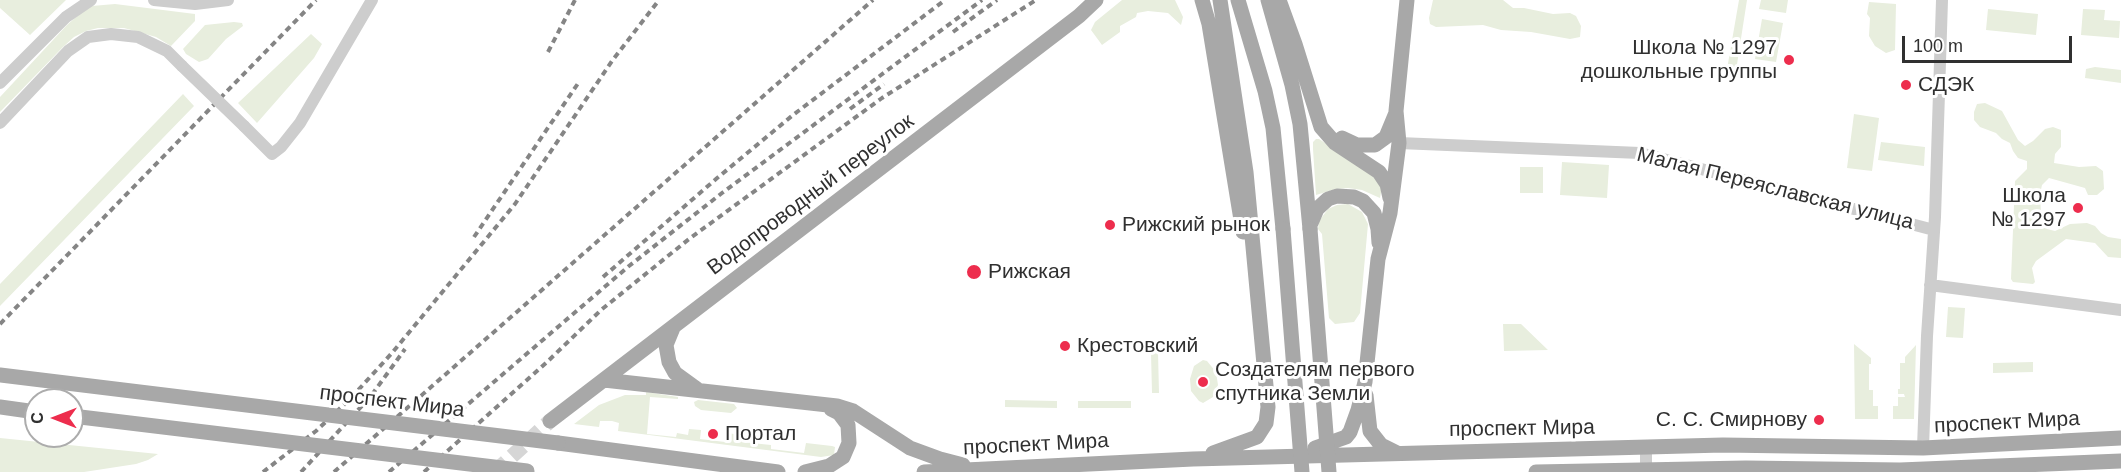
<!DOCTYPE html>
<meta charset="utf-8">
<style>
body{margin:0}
#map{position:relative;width:2121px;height:472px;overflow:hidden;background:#fff;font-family:Arial,sans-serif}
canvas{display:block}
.north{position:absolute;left:24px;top:388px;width:60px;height:60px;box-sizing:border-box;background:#fff;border:2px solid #acacac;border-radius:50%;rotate:270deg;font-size:16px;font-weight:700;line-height:24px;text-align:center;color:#303030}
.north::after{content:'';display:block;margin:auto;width:21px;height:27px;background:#ed2d4d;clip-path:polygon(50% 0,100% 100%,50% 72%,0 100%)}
.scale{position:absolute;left:1902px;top:36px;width:170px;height:27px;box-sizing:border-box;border:3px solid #303030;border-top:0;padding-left:8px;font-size:18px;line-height:21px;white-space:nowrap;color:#303030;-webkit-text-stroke:4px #fff;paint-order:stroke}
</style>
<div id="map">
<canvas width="2121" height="472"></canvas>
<div class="north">С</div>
<div class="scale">100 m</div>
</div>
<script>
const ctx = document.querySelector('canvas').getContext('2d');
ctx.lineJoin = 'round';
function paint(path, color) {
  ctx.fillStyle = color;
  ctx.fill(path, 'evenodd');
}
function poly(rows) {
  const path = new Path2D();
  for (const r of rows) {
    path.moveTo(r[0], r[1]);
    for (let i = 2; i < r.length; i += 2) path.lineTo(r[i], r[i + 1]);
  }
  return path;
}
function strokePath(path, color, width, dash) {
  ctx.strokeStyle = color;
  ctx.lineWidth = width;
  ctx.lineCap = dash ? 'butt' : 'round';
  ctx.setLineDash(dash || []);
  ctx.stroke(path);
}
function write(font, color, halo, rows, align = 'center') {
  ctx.font = font + ' Arial,sans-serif';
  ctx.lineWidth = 6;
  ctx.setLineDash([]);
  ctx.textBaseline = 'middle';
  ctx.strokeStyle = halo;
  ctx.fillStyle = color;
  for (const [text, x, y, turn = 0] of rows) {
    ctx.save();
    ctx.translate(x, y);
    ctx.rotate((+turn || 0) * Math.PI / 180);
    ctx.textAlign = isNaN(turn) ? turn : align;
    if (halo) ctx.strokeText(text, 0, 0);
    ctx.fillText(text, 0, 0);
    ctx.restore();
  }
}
const green = poly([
 [0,0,66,0,30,35,0,8],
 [1122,0,1175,0,1183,17,1181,25,1168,13,1148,11,1137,13,1136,17,1120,26,1120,32,1102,45,1091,30,1095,22],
 [1433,0,1503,0,1513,8,1524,8,1553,14,1570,13,1576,16,1581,26,1580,37,1570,39,1531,32,1501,30,1483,25,1436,27,1430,24,1429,18],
 [1739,0,1747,0,1735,77,1726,75],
 [1761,0,1788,0,1786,13,1759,9],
 [1869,2,1896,4,1895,50,1886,53,1875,46,1869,36,1870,18,1867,14],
 [115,4,195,14,195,21,171,46,156,37,124,28,98,28,86,31,74,37,63,47,0,112,0,97,67,25,84,10,92,6],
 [1988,9,2038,14,2036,35,1986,30],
 [2083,9,2105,10,2104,20,2120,21,2119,38,2081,35],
 [1762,19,1783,23,1776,62,1755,59],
 [234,22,242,23,243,26,226,39,208,59,199,62,186,54,183,49,205,25],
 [311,34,322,44,314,58,257,123,238,103],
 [2095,67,2121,70,2121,83,2085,78,2086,69],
 [183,94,194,106,0,306,0,284],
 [1985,103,2002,111,2018,140,2025,146,2033,141,2045,129,2053,127,2061,130,2061,147,2055,154,2054,163,2079,167,2096,166,2103,171,2104,189,2097,195,2088,195,2085,188,2049,178,2042,185,2040,194,2041,213,2047,229,2055,231,2070,224,2087,223,2095,226,2101,233,2108,237,2121,239,2121,258,2108,257,2095,243,2066,239,2036,261,2032,268,2035,282,2033,284,2013,282,2011,279,2015,181,2027,169,2027,161,2018,158,2013,151,2010,143,2002,139,1996,133,1980,127,1974,120,1974,112,1977,104],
 [1854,114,1879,118,1872,171,1847,168],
 [1316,139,1319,139,1373,174,1382,187,1380,198,1362,190,1348,188,1336,189,1316,195,1313,149,1313,142],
 [1881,142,1925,147,1924,166,1878,160],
 [1562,162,1609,165,1607,198,1560,195],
 [1520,167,1543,167,1543,193,1520,193],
 [1348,204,1362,212,1368,224,1360,313,1354,322,1335,324,1329,318,1322,234,1318,229,1319,221,1328,209,1337,205],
 [1948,307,1965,308,1963,338,1946,337],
 [1503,324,1521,324,1548,350,1504,351],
 [1854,344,1871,358,1871,364,1869,364,1869,390,1873,390,1873,406,1878,406,1878,419,1855,419],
 [1916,345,1914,419,1893,419,1893,406,1898,406,1898,397,1905,397,1904,394,1898,394,1898,389,1900,389,1900,363,1905,363,1905,357],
 [1158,352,1159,393,1152,393,1151,353],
 [1203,360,1207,361,1216,372,1218,385,1213,397,1203,403,1199,401,1191,391,1190,379,1194,366],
 [2033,362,2033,372,1993,373,1993,363],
 [646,392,678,397,678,399,650,397,647,434,676,437,677,433,688,435,689,429,701,430,700,439,725,442,726,433,743,435,742,442,771,445,771,449,804,453,806,443,832,446,835,447,834,455,821,457,618,431,619,423,612,421,600,421,599,427,574,424,599,405,625,395,646,395],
 [698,400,734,404,737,408,731,413,701,410,695,406,694,402],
 [1005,400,1057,401,1057,408,1005,407],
 [1078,401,1131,401,1131,408,1078,408],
 [0,438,158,454,148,460,136,464,84,472,0,472]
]);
const majorTunnel = poly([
 [495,472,550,421]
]);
const minor = poly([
 [154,0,195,4,228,0],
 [0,83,66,17,91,0],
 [0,123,68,51,88,37,111,34,138,37,167,51,182,66],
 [244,126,272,154,281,147,300,123,372,0],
 [1399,143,1640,153,1934,230],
 [1930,285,2121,310],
 [1923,448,1927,336,1935,217,1942,0],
 [1646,472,1646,447]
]);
const major = poly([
 [1202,0,1209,24,1243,232],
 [1238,0,1265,91,1273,128,1283,229],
 [1268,0,1292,85,1300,124,1310,229],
 [1279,0,1295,44,1321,127,1335,143,1379,172,1387,184,1390,198],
 [1342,138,1357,145,1375,145,1386,137,1396,113],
 [1311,223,1317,209,1328,199,1337,196,1354,197,1363,201,1374,213,1378,229,1379,243],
 [673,328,666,345,669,362,675,373,697,389],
 [604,380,837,406,853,411,910,448,940,459,963,465],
 [1366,395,1370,431,1381,445,1397,453],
 [0,407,36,412],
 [550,421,1079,16,1096,0],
 [558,443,778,472],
 [1315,448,1346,437,1350,432,1358,410,1365,382,1378,259,1390,213,1399,143,1396,111,1407,0],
 [1213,453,1257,437,1266,423,1268,407,1246,172,1220,0],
 [805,472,829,466,843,457,849,443,848,425,839,413,831,409],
 [924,472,1193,459,1723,445,1923,448,2121,438],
 [1536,472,1746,468,1900,470,2121,461]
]);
const rail = poly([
 [953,32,997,0],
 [548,52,575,0],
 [850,109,884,84],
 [474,237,579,82],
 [603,277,716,179,793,115,945,0],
 [0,324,316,0],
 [263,472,316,431,351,398,392,353,515,204,612,61,659,0],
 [301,472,371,396,405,349],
 [334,472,873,0],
 [389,472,629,266,722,193,982,0],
 [424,472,546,363,601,310,689,239,882,98,1036,0]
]);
const minorBridge = poly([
 [182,66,244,126]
]);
const majorBridge = poly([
 [1283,229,1302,472],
 [1310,229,1329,472],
 [0,375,558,443],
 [72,416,527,471]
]);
const markers = [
 [1789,60,6,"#ed2d4d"],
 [1906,85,6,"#ed2d4d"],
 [2078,208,6,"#ed2d4d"],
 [1110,225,6,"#ed2d4d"],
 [974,272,8,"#ed2d4d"],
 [1065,346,6,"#ed2d4d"],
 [1203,382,6,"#ed2d4d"],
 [1819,420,6,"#ed2d4d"],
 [713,434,6,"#ed2d4d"]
];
const poiNames = [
 ["Школа № 1297",1777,48,"right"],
 ["дошкольные группы",1777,72,"right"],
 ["СДЭК",1918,85],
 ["Школа",2066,196,"right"],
 ["№ 1297",2066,220,"right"],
 ["Рижский рынок",1122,225],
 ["Рижская",988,272],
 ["Крестовский",1077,346],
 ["Создателям первого",1215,370],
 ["спутника Земли",1215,394],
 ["С. С. Смирнову",1807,420,"right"],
 ["Портал",725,434]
];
const streetNames = [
 ["Малая Переяславская улица",1775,189,14],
 ["Водопроводный переулок",811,195,-37],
 ["проспект Мира",392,402,7],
 ["проспект Мира",2007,423,-3],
 ["проспект Мира",1522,429,-1],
 ["проспект Мира",1036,445,-3]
];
paint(green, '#e8eede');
strokePath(majorTunnel, '#d6d6d6', 15, [15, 8]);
strokePath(minor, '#cdcdcd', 12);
strokePath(major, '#a8a8a8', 15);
strokePath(rail, '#858585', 4, [6, 4.5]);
strokePath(minorBridge, '#cdcdcd', 12);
strokePath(majorBridge, '#a8a8a8', 15);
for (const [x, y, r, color] of markers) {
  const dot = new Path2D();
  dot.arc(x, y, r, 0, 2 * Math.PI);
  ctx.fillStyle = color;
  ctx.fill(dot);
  strokePath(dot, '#fff', 2);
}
write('21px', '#303030', '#fff', poiNames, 'left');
write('21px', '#303030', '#fff', streetNames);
</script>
